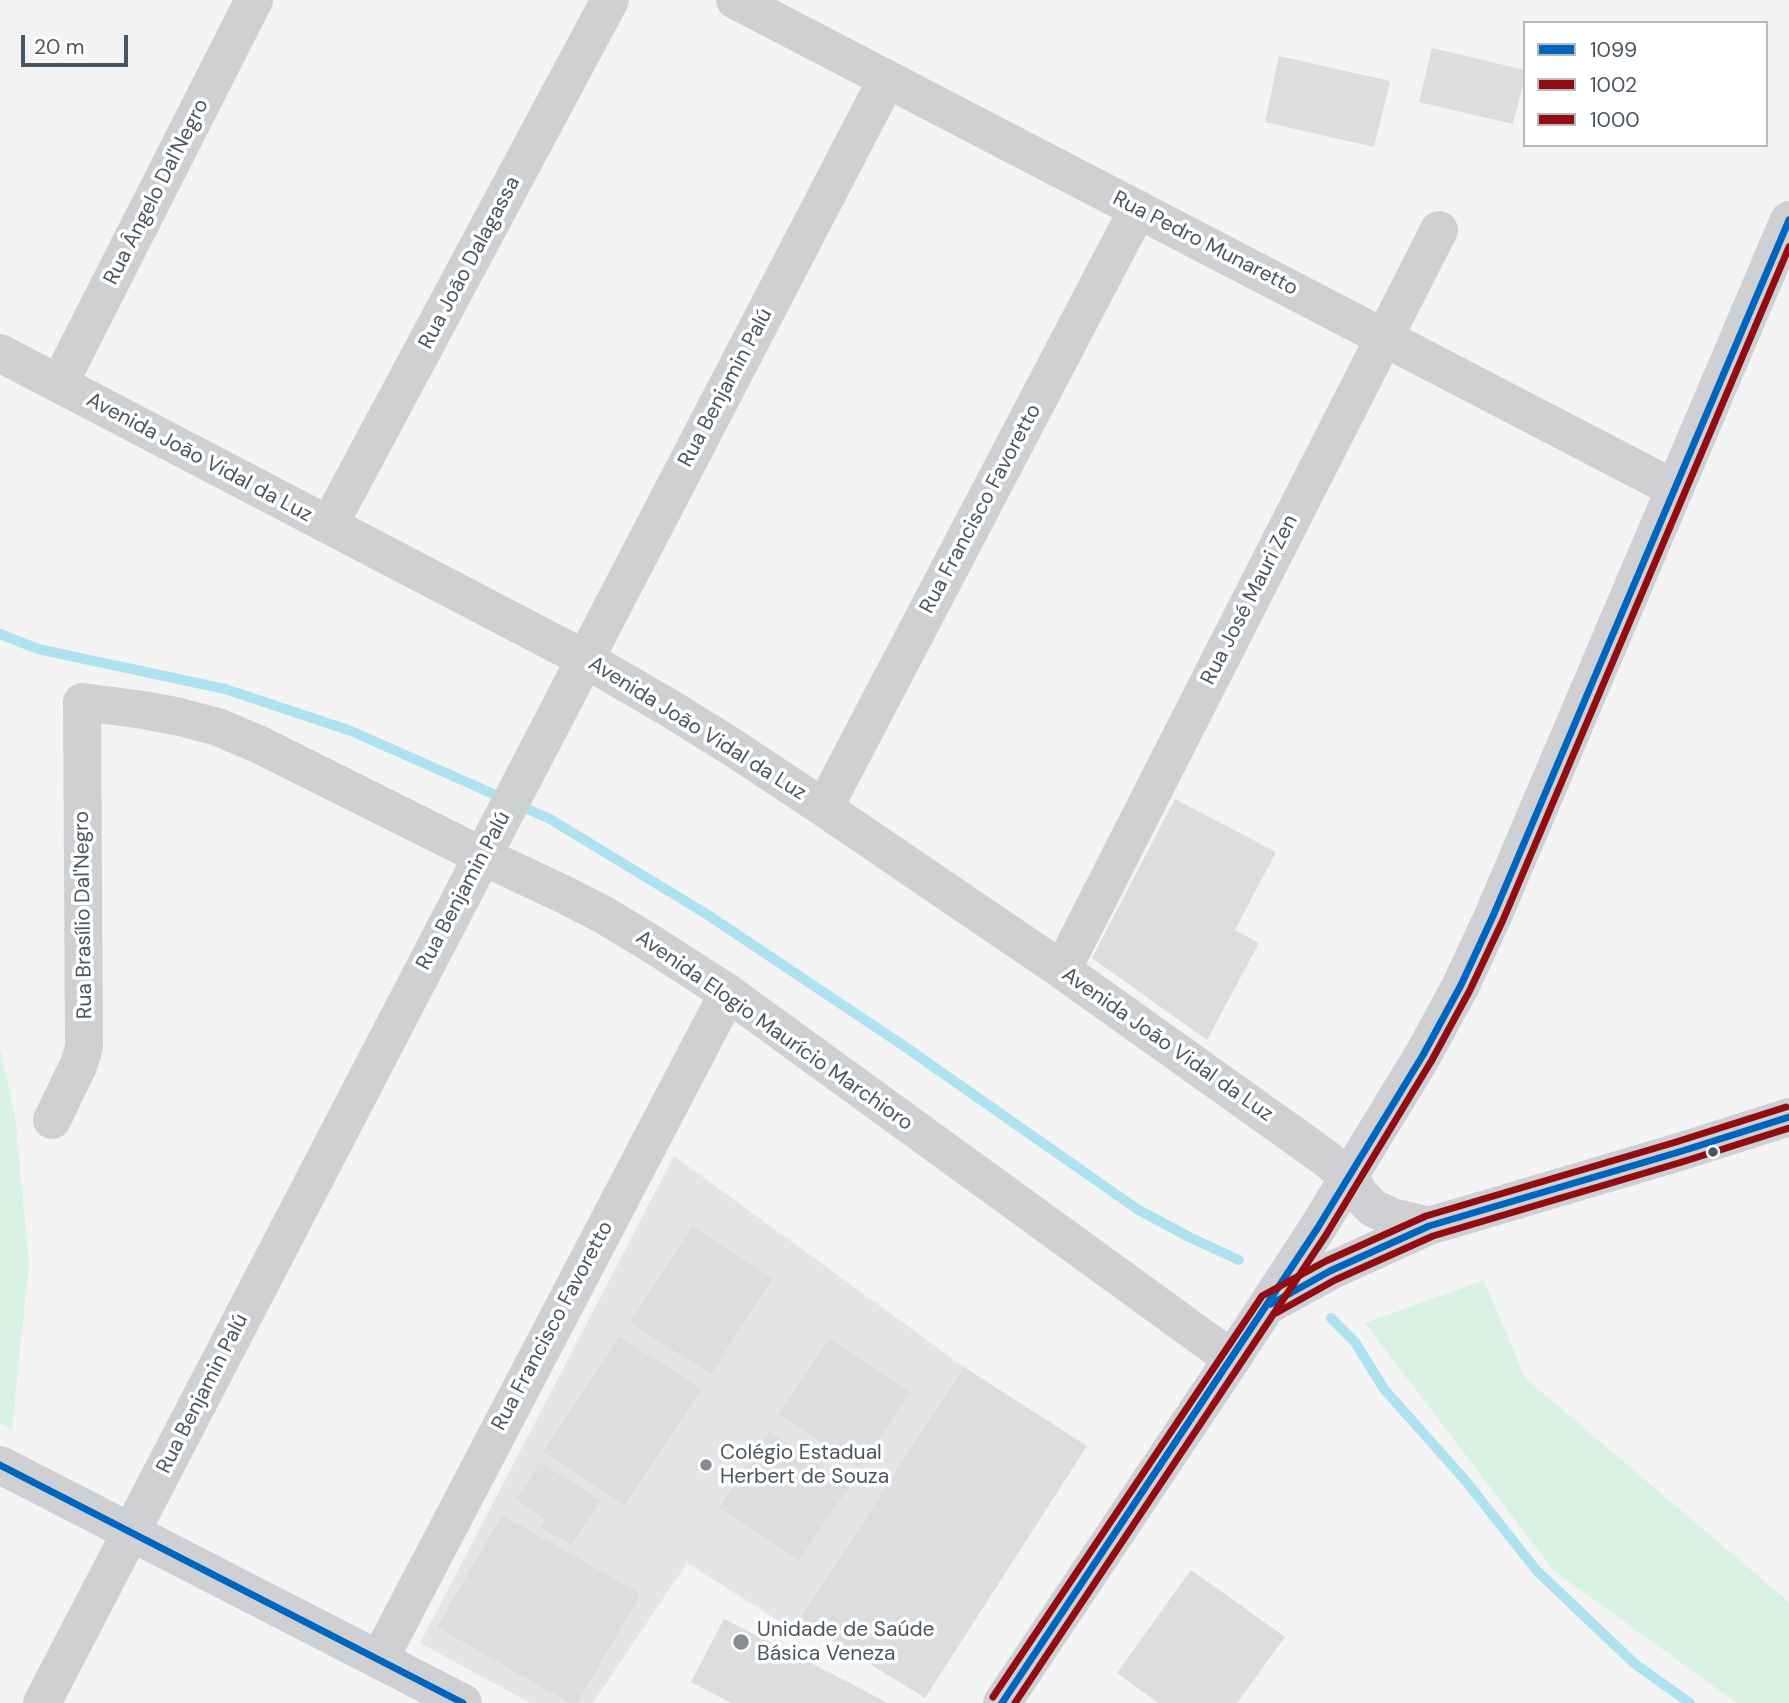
<!DOCTYPE html>
<meta charset="utf-8">
<style>
body{margin:0}
#map{position:relative;width:1789px;height:1703px;overflow:hidden;background:#f4f4f4;font-family:"DM Sans",sans-serif}
canvas{display:block}
.legend{position:absolute;left:1523px;top:21px;width:245px;height:126px;box-sizing:border-box;background:#fff;border:2px solid #b7bbc0;margin:0;padding:9px 12px;list-style:none;font-size:21px;color:#4a5661}
.legend li{display:flex;align-items:center;gap:14px;height:35px}
.legend b{width:35px;border:2px solid #b7bbc0}
.scale{position:absolute;left:21px;top:35px;width:107px;height:32px;box-sizing:border-box;border:4px solid #4a5661;border-top:0;padding-left:9px;font-size:21px;line-height:24px;white-space:nowrap;color:#4a5661;-webkit-text-stroke:5px #fff;paint-order:stroke}
</style>
<div id="map">
<canvas width="1789" height="1703"></canvas>
<ul class="legend">
<li><b style="height:9px;background:#0065bd"></b>1099</li>
<li><b style="height:9px;background:#910d11"></b>1002</li>
<li><b style="height:9px;background:#910d11"></b>1000</li>
</ul>
<div class="scale">20 m</div>
</div>
<script>
const ctx = document.querySelector('canvas').getContext('2d');
ctx.lineJoin = 'round';
function paint(path, color) {
  ctx.fillStyle = color;
  ctx.fill(path, 'evenodd');
}
function poly(rows) {
  const path = new Path2D();
  for (const r of rows) {
    path.moveTo(r[0], r[1]);
    for (let i = 2; i < r.length; i += 2) path.lineTo(r[i], r[i + 1]);
  }
  return path;
}
function strokePath(path, color, width, dash) {
  ctx.strokeStyle = color;
  ctx.lineWidth = width;
  ctx.lineCap = dash ? 'butt' : 'round';
  ctx.setLineDash(dash || []);
  ctx.stroke(path);
}
function write(font, color, halo, rows, align = 'center') {
  ctx.font = font + ' "DM Sans",sans-serif';
  ctx.lineWidth = 7;
  ctx.setLineDash([]);
  ctx.textBaseline = 'middle';
  ctx.strokeStyle = halo;
  ctx.fillStyle = color;
  for (const [text, x, y, turn = 0] of rows) {
    ctx.save();
    ctx.translate(x, y);
    ctx.rotate((+turn || 0) * Math.PI / 180);
    ctx.textAlign = isNaN(turn) ? turn : align;
    if (halo) ctx.strokeText(text, 0, 0);
    ctx.fillText(text, 0, 0);
    ctx.restore();
  }
}
const education = poly([
 [674,1156,964,1367,793,1630,687,1563,593,1703,530,1703,420,1643]
]);
const green = poly([
 [0,1048,15,1116,29,1263,12,1430,0,1423],
 [1484,1280,1525,1378,1789,1602,1789,1703,1737,1703,1554,1571,1365,1323]
]);
const stream = poly([
 [0,634,38,649,225,689,351,731,550,819,708,915,901,1044,1137,1209,1189,1237,1239,1260],
 [1331,1318,1355,1342,1384,1389,1465,1480,1537,1571,1635,1664,1690,1703]
]);
const building = poly([
 [1432,48,1525,70,1525,77,1513,124,1419,102],
 [1279,56,1390,81,1374,147,1265,122],
 [1175,799,1276,852,1235,930,1259,943,1207,1040,1092,958],
 [692,1226,773,1278,711,1374,630,1323],
 [619,1336,701,1389,625,1505,543,1452],
 [829,1339,910,1391,860,1467,779,1415],
 [964,1367,1087,1446,925,1698,799,1620],
 [769,1432,850,1485,799,1561,719,1508],
 [540,1462,600,1500,571,1545,541,1527,546,1519,516,1499],
 [502,1515,641,1594,577,1703,569,1703,437,1627],
 [1191,1570,1285,1637,1237,1703,1158,1703,1117,1673],
 [724,1619,817,1666,888,1703,731,1703,691,1682]
]);
const minor = poly([
 [735,0,1675,489],
 [0,353,585,659,671,709,732,747,824,808,1062,970,1320,1154,1350,1177],
 [59,384,254,0],
 [329,525,610,0],
 [824,808,1138,209],
 [1062,970,1439,230],
 [52,1120,79,1064,84,1047,82,702,144,710,180,717,218,727,260,745,482,856,565,895,604,915,655,946,728,993,1232,1359],
 [379,1660,728,993],
 [42,1703,887,79]
]);
const secondary = poly([
 [1350,1177,1359,1194,1373,1208,1392,1217,1429,1226],
 [1272,1303,1330,1271,1429,1226,1679,1152,1789,1117],
 [0,1465,463,1703],
 [1002,1703,1232,1359,1317,1229,1423,1055,1461,985,1493,916,1789,220]
]);
const bus1 = poly([
 [1271,1304,1330,1271,1429,1226,1679,1152,1789,1117],
 [0,1465,463,1703],
 [1002,1703,1317,1229,1423,1055,1461,985,1493,916,1789,220]
]);
const bus2 = poly([
 [1276,1313,1335,1280,1433,1236,1682,1162,1789,1128],
 [1015,1703,1326,1235,1432,1060,1470,990,1503,920,1789,247]
]);
const bus3 = poly([
 [993,1697,1262,1296,1326,1261,1426,1216,1676,1142,1786,1107]
]);
const markers = [
 [1713,1152,6,"#4a5661"],
 [706,1465,7,"#868d94"],
 [741,1642,9,"#868d94"]
];
const streetNames = [
 ["Rua Ângelo Dal'Negro",157,192,-63],
 ["Rua Pedro Munaretto",1205,244,27],
 ["Rua João Dalagassa",470,263,-62],
 ["Rua Benjamin Palú",726,388,-62],
 ["Avenida João Vidal da Luz",199,458,28],
 ["Rua Francisco Favoretto",981,509,-62],
 ["Rua José Mauri Zen",1250,600,-63],
 ["Avenida João Vidal da Luz",697,729,32],
 ["Rua Benjamin Palú",464,891,-62],
 ["Rua Brasílio Dal'Negro",84,915,-91],
 ["Avenida Elogio Maurício Marchioro",774,1031,35],
 ["Avenida João Vidal da Luz",1167,1045,35],
 ["Rua Francisco Favoretto",553,1326,-62],
 ["Rua Benjamin Palú",203,1394,-63]
];
const poiNames = [
 ["Colégio Estadual",720,1453],
 ["Herbert de Souza",720,1477],
 ["Unidade de Saúde",757,1630],
 ["Básica Veneza",757,1654]
];
paint(education, '#e6e5e6');
paint(green, '#d9f2e3');
strokePath(stream, '#aee2f0', 10);
paint(building, '#ddddde');
strokePath(minor, '#ced0d2', 38);
strokePath(secondary, '#ced0d4', 38);
strokePath(bus1, '#0065bd', 7);
strokePath(bus2, '#910d11', 7);
strokePath(bus3, '#910d11', 7);
for (const [x, y, r, color] of markers) {
  const dot = new Path2D();
  dot.arc(x, y, r, 0, 2 * Math.PI);
  ctx.fillStyle = color;
  ctx.fill(dot);
  strokePath(dot, '#fff', 2.5);
}
write('21px', '#4a5661', '#fff', streetNames);
write('21px', '#4a5661', '#fff', poiNames, 'left');
</script>
